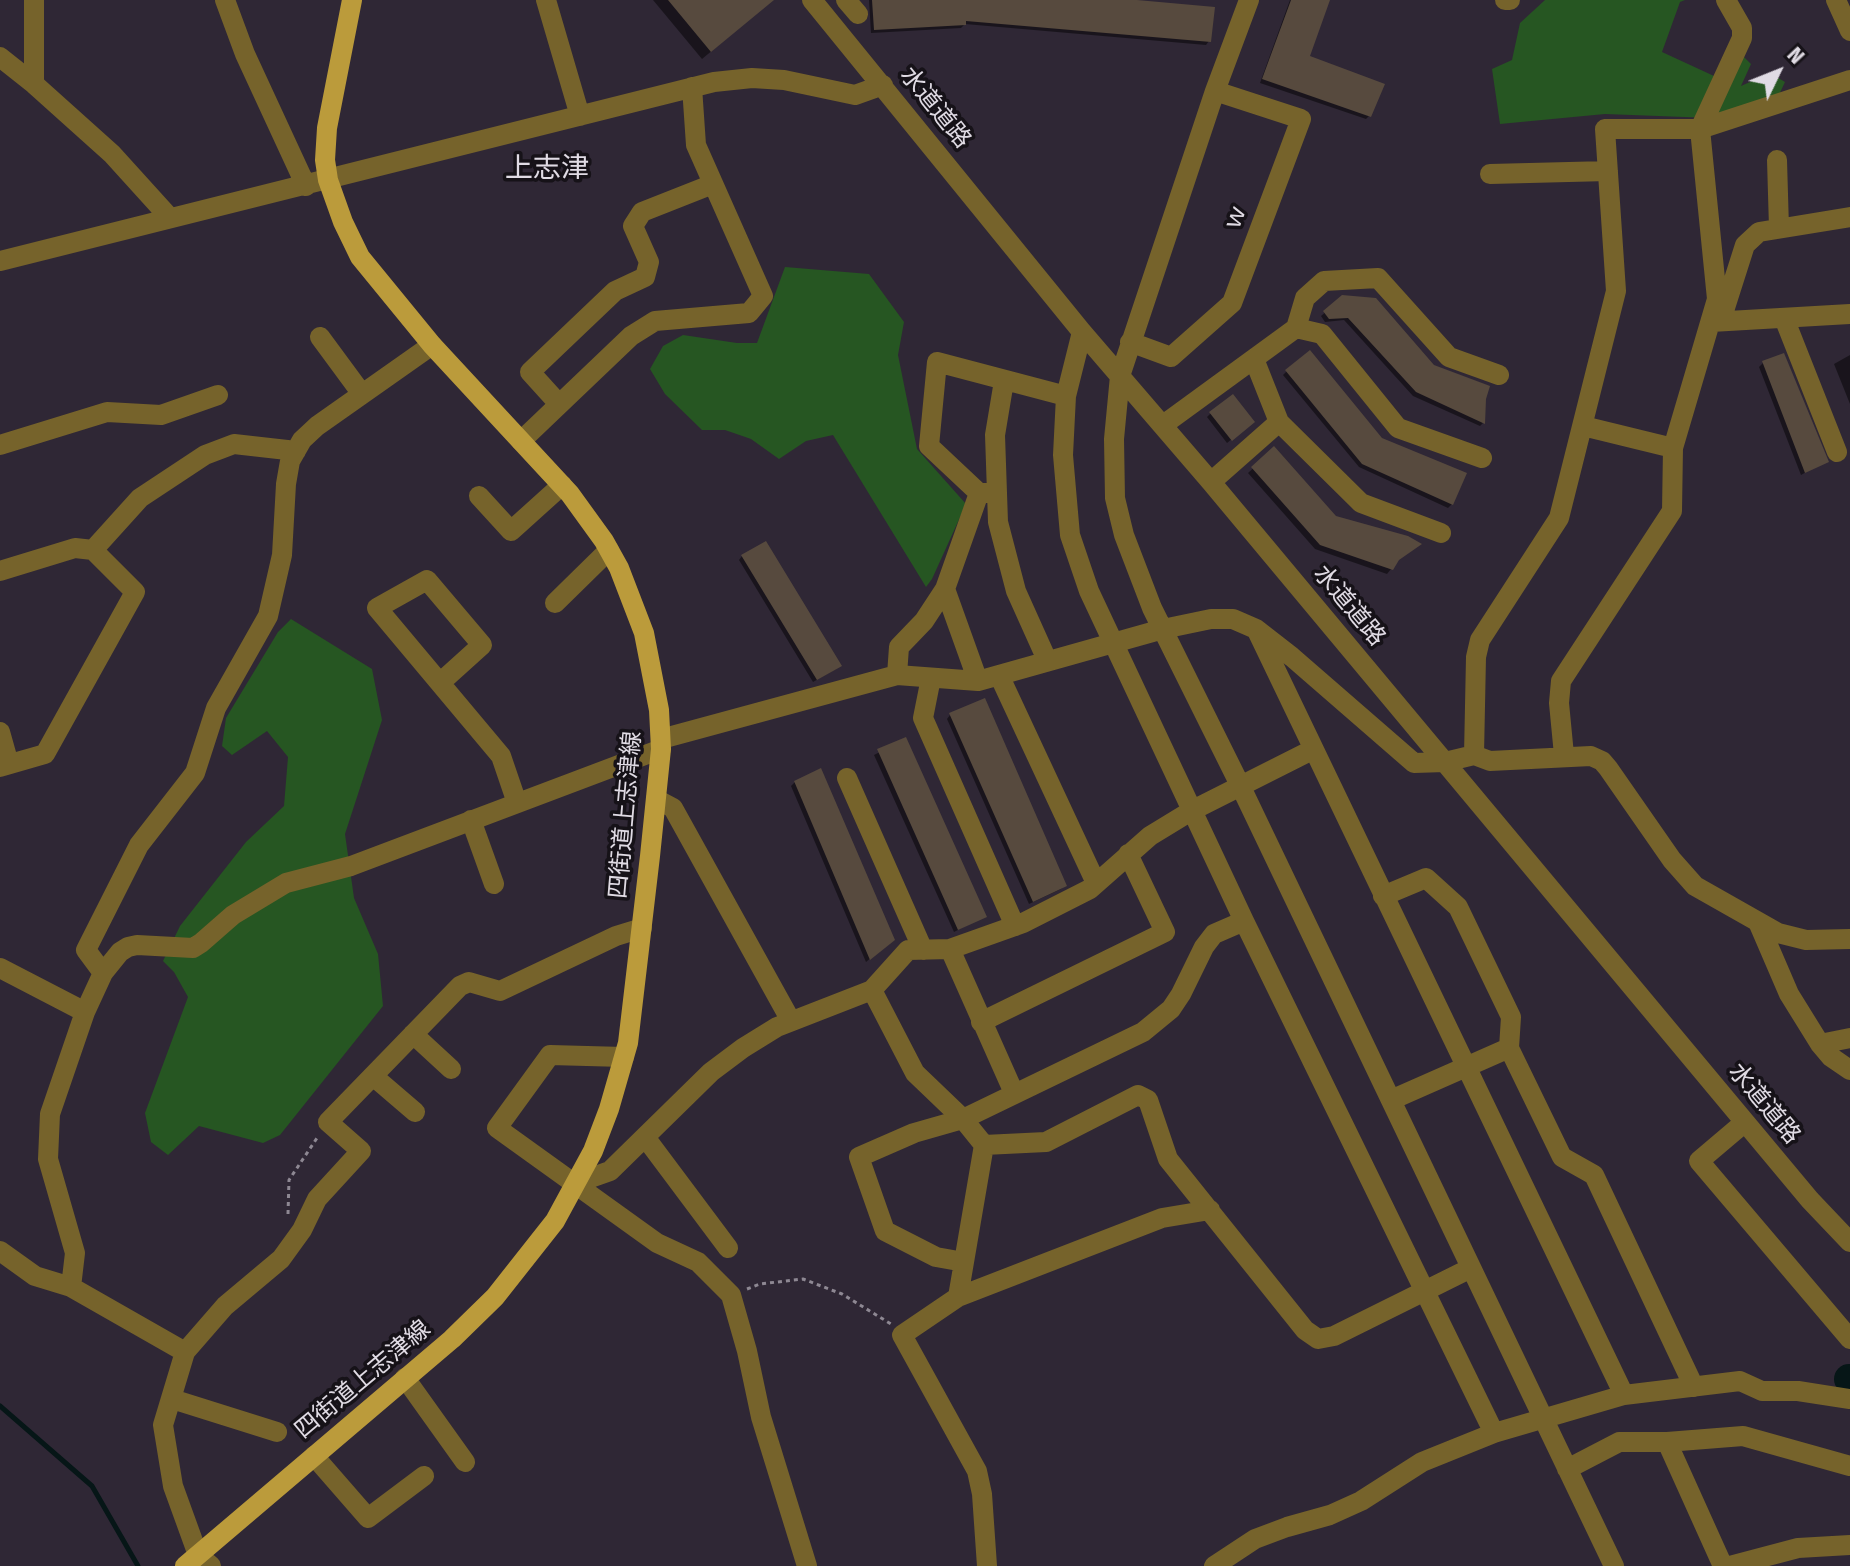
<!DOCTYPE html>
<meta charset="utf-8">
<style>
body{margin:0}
#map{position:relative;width:1850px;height:1566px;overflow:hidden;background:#2f2735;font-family:"Fira Sans Condensed",sans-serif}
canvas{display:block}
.north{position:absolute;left:1738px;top:32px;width:80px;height:80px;-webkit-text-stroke:6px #161218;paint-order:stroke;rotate:47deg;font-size:22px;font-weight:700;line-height:32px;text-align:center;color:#e0dbe4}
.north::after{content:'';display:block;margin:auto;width:28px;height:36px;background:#e0dbe4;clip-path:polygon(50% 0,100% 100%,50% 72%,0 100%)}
</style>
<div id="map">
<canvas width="1850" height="1566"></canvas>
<div class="north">N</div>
</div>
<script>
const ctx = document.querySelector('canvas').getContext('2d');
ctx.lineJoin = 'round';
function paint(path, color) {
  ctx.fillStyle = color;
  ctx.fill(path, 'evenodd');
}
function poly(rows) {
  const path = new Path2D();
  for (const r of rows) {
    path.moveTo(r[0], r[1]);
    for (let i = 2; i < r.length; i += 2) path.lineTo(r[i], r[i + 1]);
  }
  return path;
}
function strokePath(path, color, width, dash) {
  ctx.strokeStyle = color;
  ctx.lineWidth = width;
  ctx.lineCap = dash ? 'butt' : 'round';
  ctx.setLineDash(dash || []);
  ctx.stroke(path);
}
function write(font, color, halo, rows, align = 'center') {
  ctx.font = font + ' "Fira Sans Condensed","Noto Sans JP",sans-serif';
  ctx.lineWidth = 7;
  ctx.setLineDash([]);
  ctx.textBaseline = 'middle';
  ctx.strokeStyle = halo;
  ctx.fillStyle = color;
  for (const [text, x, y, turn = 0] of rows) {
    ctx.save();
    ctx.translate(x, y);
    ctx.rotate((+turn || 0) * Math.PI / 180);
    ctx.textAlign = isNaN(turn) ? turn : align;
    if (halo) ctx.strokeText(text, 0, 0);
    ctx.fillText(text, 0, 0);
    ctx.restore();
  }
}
const green = poly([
 [1545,0,1685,0,1680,2,1662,52,1714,76,1737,50,1751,64,1741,86,1770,73,1785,82,1777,99,1711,118,1605,114,1500,124,1492,69,1512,60,1520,23],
 [785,267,869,274,904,322,898,355,917,449,966,504,932,579,926,587,833,435,806,441,779,459,751,439,725,430,702,430,665,394,650,369,663,346,683,335,737,343,757,343],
 [291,619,372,669,382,720,345,834,354,898,378,954,383,1006,280,1135,263,1143,199,1126,168,1155,151,1142,145,1113,188,997,174,972,163,961,180,926,246,842,284,806,288,757,267,731,232,755,222,746,226,718,278,632]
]);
const shadow = poly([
 [653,0,768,0,761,10,702,59],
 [869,0,1116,0,1209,41,1206,45,965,24,961,28,871,33],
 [1290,0,1328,0,1308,57,1370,115,1366,119,1260,83],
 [1343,297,1483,423,1480,426,1413,396,1344,320,1325,322,1321,316],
 [1850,355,1850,404,1834,364],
 [1763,363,1826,461,1801,475,1759,367],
 [1287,371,1381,440,1452,504,1448,508,1359,467,1283,375],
 [1211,413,1249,425,1227,443,1207,417],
 [1274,449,1335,518,1391,569,1387,574,1315,549,1248,473],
 [742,556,836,669,813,682,739,560],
 [950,715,1064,886,1061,889,1029,904,947,719],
 [905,739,985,916,954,932,874,755],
 [795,782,889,943,866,962,791,786]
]);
const stream = poly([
 [0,1406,92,1486,138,1566]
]);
const river = poly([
 [1849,1379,1850,1379]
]);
const building = poly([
 [668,0,774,0,711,52],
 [872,0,1137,0,1215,7,1211,42,966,21,966,25,874,30],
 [1291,0,1330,0,1310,56,1385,84,1371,117,1262,79],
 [1342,295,1376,298,1434,365,1490,386,1486,399,1485,424,1416,392,1348,318,1329,319,1323,311],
 [1310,350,1382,438,1467,473,1453,505,1362,464,1285,370],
 [1784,353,1829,462,1805,473,1762,361],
 [1233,394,1255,422,1232,441,1209,412],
 [1274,446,1336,516,1408,536,1422,544,1399,560,1393,570,1320,545,1251,467],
 [766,541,842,666,817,680,741,555],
 [985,698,1067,886,1033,902,949,713],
 [906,737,987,917,958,930,877,749],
 [821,768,895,940,870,960,794,781]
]);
const path = poly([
 [288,1214,289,1180,317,1138],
 [747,1289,760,1284,803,1279,842,1294,891,1324]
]);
const minor = poly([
 [225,0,245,54,306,186],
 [546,0,580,116],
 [812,0,1082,332,1211,482,1810,1200,1850,1242],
 [846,0,858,14],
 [1249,0,1215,91,1120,376,1114,439,1115,498,1124,535,1152,608,1240,785,1614,1566],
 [1505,0,1510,0],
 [1836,0,1850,31],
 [0,57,34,84,112,154,170,218],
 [34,84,34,0],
 [1777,160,1779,228],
 [1490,174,1608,171],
 [0,261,714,82,752,78,784,80,855,95,883,85],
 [1723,314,1745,245,1759,232,1850,217],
 [1784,318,1837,452],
 [1711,322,1850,314],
 [1296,328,1322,334,1398,428,1482,458],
 [1082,332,1066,396,1063,455,1070,535,1089,591,1244,921,1494,1433],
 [320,337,362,394],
 [1130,342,1171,357,1232,303,1301,119,1215,91],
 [1254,359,1279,422,1361,503,1441,533],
 [1004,381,995,435,998,522,1016,591,1047,660],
 [559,404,530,372,615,291,645,277,649,262,633,226,642,212,713,184],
 [1163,425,1296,328,1305,298,1324,281,1378,278,1449,357,1499,375],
 [1583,426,1673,448],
 [521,441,631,336,655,321,749,313,763,296,696,145,692,87],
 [0,445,107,412,161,415,218,395],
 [1211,482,1279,422],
 [997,493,979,493,929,446,937,362,1066,396],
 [479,496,511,531,562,485],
 [0,571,75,548,93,550,140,498,205,455,234,444,296,451],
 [945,589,978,681],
 [555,603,609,550],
 [1258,633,1624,1395],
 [897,675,899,647,924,621,945,589,979,493],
 [999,675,1096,883],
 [931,678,923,718,1015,926],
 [441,682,482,645,427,580,377,608,501,756,517,803],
 [0,732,9,764],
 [661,739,897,675,978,681,1163,629,1211,619,1233,619,1256,629,1292,657,1414,763,1445,762,1474,755,1490,761,1591,756,1602,761,1608,768,1672,860,1695,886,1778,933,1806,940,1850,939],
 [1474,755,1476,657,1480,640,1559,518,1616,291,1605,129,1700,129,1850,80],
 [1564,755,1559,703,1561,681,1672,511,1673,448,1717,299,1700,129,1742,38,1742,28,1726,0],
 [0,767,45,754,135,592,93,550],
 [847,778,923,950],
 [656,799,673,808,791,1021],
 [471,820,494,884],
 [1383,896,1426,878,1458,907,1511,1017,1509,1048,1562,1157,1594,1175,1694,1387],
 [1758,922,1789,994,1820,1044,1831,1057,1850,1070],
 [950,949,1014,1093],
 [0,968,85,1012],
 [103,973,86,950,139,845,195,773,216,708,268,616,282,555,286,484,290,461,302,440,317,426,432,345],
 [872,990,915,1073,963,1119,984,1145,1046,1142,1138,1095,1148,1100,1168,1159,1305,1330,1318,1339,1334,1336,1471,1268],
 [981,1022,1165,932,1128,854],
 [413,1034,451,1069],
 [1820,1044,1850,1038],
 [624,1057,550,1055,497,1128,657,1243,698,1262,731,1295,747,1351,761,1417,807,1566],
 [373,1076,415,1112],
 [1391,1100,1509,1048],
 [1745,1122,1699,1161,1850,1339],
 [645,1137,728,1248],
 [576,1183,610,1171,711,1072,743,1048,777,1027,872,990,908,950,950,949,1023,923,1090,889,1150,836,1191,811,1312,750],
 [0,1251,35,1276,71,1287,185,1352,163,1425,173,1486,198,1555,211,1566],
 [964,1262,936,1257,885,1231,859,1157,914,1133,963,1119,1143,1032,1171,1009,1181,994,1204,947,1214,934,1244,921],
 [71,1287,75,1253,48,1159,50,1114,85,1012,103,973,120,952,128,947,137,945,193,948,201,943,233,915,286,883,351,866,661,749],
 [958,1297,984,1145],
 [185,1352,225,1306,281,1259,302,1230,317,1199,361,1151,328,1122,460,986,469,982,500,991,616,936,642,928],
 [405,1378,465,1462],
 [172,1399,277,1432],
 [1667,1442,1722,1564,1728,1566],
 [314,1456,368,1518,424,1476],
 [1567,1469,1619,1442,1667,1442,1743,1436,1850,1466],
 [987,1566,982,1494,977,1471,902,1335,958,1297,1162,1218,1210,1210],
 [1214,1566,1255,1539,1287,1527,1330,1515,1361,1501,1422,1462,1494,1433,1624,1395,1740,1381,1762,1391,1798,1391,1850,1399],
 [1730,1566,1798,1548,1850,1545]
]);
const major = poly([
 [185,1566,452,1339,495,1297,555,1221,593,1151,609,1109,628,1043,650,856,661,749,659,710,644,633,619,568,604,541,570,494,432,345,360,257,343,222,328,180,325,160,327,128,352,0]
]);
const streetNames = [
 ["水道道路",935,108,51],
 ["ｗ",1236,218,-69],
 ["水道道路",1349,606,50],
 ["四街道上志津線",626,815,-85],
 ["水道道路",1764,1104,50],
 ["四街道上志津線",363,1380,-40]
];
const quarterNames = [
 ["上志津",547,169]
];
paint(green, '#265622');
paint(shadow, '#0007');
strokePath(stream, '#061617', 5);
strokePath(river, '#061617', 30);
paint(building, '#574a3e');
strokePath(path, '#8e8893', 3, [4, 4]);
strokePath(minor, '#76632b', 20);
strokePath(major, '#bb9b3b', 20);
write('24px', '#e0dbe4', '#161218', streetNames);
write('28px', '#e0dbe4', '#161218', quarterNames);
</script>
